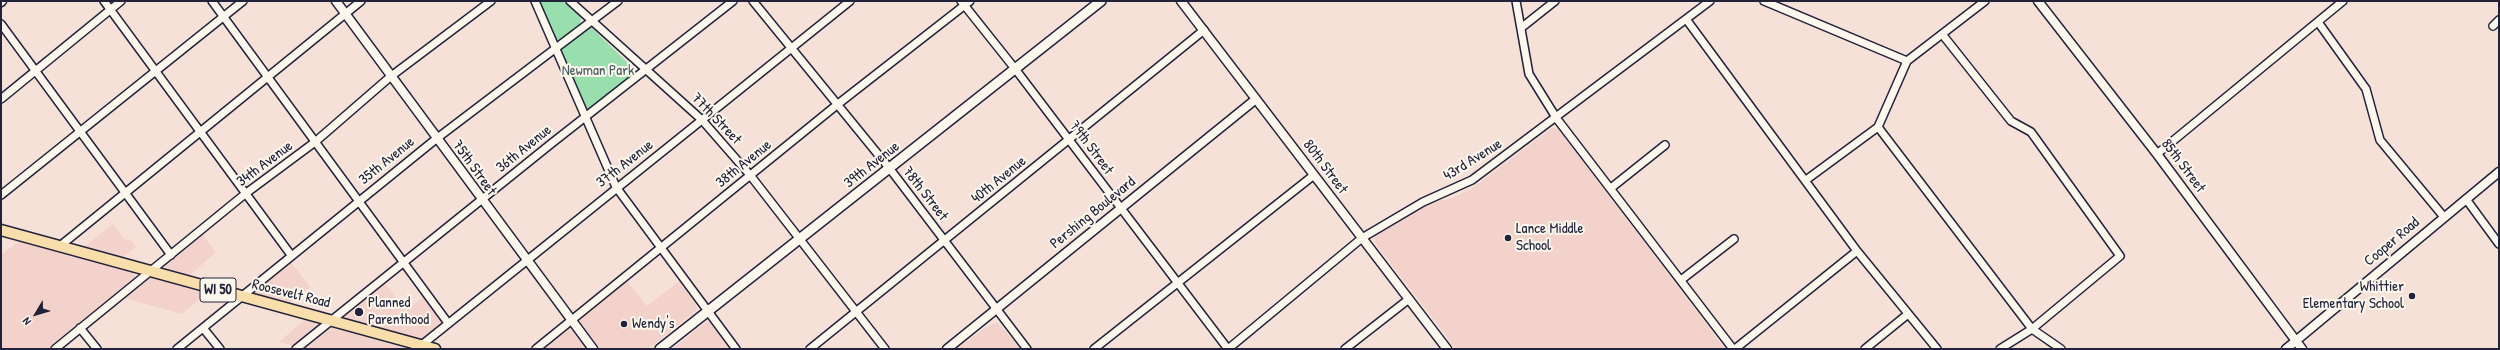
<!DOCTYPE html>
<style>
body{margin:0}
#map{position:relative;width:2500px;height:350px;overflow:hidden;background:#f6e1d8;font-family:"Patrick Hand",sans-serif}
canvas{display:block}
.frame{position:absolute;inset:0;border:2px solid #22223b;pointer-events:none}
.north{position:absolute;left:16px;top:294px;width:40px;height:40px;-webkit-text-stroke:3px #fbf7ec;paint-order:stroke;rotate:232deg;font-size:11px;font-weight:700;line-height:16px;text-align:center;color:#22223b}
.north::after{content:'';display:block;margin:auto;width:14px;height:18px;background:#22223b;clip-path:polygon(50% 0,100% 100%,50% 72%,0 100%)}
</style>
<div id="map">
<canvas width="2500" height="350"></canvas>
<div class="frame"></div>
<div class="north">N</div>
</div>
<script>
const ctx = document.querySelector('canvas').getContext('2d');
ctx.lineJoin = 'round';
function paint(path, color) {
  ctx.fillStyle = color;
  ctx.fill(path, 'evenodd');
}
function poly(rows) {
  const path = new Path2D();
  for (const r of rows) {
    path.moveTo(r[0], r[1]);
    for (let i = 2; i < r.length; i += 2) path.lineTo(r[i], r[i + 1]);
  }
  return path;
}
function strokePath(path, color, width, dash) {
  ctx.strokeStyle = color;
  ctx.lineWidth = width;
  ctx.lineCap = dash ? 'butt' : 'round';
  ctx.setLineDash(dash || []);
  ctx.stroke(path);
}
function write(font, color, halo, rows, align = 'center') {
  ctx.font = font + ' "Patrick Hand",sans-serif';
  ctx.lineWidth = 4;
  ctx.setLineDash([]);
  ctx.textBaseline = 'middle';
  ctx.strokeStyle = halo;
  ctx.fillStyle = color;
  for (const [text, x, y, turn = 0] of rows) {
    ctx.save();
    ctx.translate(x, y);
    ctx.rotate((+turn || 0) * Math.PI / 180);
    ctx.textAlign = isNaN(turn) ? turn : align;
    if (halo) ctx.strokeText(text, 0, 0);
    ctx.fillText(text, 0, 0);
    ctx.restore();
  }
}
const built = poly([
 [1552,128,1558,129,1725,349,1456,349,1375,243,1374,237,1389,225,1421,206,1452,198,1471,189],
 [113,224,125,240,130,239,136,247,123,257,85,246],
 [202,234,216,252,189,276,166,268,167,262],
 [19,241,134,273,135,278,47,349,1,349,1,255],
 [290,261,310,287,289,304,255,293,254,291],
 [150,278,158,279,207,293,182,314,124,298],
 [627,281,647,306,679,281,696,303,697,310,648,349,599,349,580,324,580,320],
 [384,282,406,311,423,297,442,323,421,340,344,318,343,315],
 [304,320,408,349,306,349,279,342],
 [709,321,732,349,672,349,702,325],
 [997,322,1021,349,956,349,985,328],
 [569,328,586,349,542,349,567,329]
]);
const green = poly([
 [538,1,563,1,581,18,580,26,558,40,555,38],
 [592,28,635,70,636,73,589,110,585,106,561,52,563,47,586,29]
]);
const minor = poly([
 [104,1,291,255],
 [212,1,448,323],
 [535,1,616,187,736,349],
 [570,1,702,120,750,175,885,349],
 [753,1,890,169,1027,349],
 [961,1,1016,70,1228,349],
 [1516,1,1529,74,1557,119,1733,349],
 [1764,1,1907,61],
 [1686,19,1857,251,1937,349],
 [2318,22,2366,89,2380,140,2444,217],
 [1,24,171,255],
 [2493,26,2499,20],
 [1521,28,1555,1],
 [1942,34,2011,121,2031,132,2120,256,2032,329,2000,349],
 [1,99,121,1],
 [1878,127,2032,329,2061,349],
 [2157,154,2343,1],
 [1806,180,1878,127,1907,61,1985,1],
 [1611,188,1665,145],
 [1,195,243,1],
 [2466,199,2499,244],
 [60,246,361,1],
 [1681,280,1734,239],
 [80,328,97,349],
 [203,328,220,349],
 [418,348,850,1],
 [55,349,245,194,315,142,390,77,491,1],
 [177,349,436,139,618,1],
 [296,349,552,143,733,1],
 [536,349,838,104,970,1],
 [810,349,1204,30],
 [1094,349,1314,175],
 [1228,349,1362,238,1423,202,1472,180,1710,1],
 [1345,349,1409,299],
 [1735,349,1857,251],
 [1865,349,1908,314]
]);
const tertiary = poly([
 [336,1,593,349],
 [1181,1,1447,349],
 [2038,1,2157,154,2302,349],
 [1,2,2,1],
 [947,349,1256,99],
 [2286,349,2499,172]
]);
const secondary = poly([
 [660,349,1101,1]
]);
const primary = poly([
 [1,230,435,349]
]);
const markers = [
 [1508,238,4,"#22223b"],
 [2412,296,4,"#22223b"],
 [359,312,5,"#22223b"],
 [624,324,4,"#22223b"]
];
const shields = [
 [218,290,36]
];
const shieldNames = [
 ["WI 50",218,290]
];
const parkNames = [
 ["Newman Park",598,71]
];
const streetNames = [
 ["77th Street",716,119,46],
 ["79th Street",1091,148,53],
 ["36th Avenue",524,149,-39],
 ["43rd Avenue",1473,160,-32],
 ["35th Avenue",387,161,-39],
 ["34th Avenue",265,164,-37],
 ["37th Avenue",625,164,-38],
 ["38th Avenue",744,164,-39],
 ["39th Avenue",872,165,-38],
 ["85th Street",2183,166,53],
 ["80th Street",1325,167,53],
 ["75th Street",474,168,54],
 ["40th Avenue",999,180,-39],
 ["78th Street",925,194,52],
 ["Pershing Boulevard",1093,213,-39],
 ["Cooper Road",2392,242,-40],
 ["Roosevelt Road",291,294,14]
];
const poiNames = [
 ["Lance Middle",1516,229],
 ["School",1516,246],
 ["Whittier",2404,287,"right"],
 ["Elementary School",2404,304,"right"],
 ["Planned",368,303],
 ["Parenthood",368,320],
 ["Wendy's",632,324]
];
paint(built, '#f2d2ca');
paint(green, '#98dfad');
strokePath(minor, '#22223b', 10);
strokePath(tertiary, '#22223b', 11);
strokePath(secondary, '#22223b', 12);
strokePath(primary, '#22223b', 13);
strokePath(minor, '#fbf7ec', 7);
strokePath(tertiary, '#fbf7ec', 8);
strokePath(secondary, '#fbf7ec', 9);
strokePath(primary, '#f8deab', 10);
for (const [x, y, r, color] of markers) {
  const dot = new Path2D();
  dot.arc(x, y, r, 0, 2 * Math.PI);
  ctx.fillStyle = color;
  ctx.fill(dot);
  strokePath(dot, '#fbf7ec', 1.5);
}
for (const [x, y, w] of shields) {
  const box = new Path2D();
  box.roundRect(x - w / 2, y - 12, w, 24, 3);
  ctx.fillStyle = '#fbf7ec';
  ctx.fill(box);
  strokePath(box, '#22223b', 1);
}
write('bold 14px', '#22223b', null, shieldNames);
write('15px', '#455b5d', '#fbf7ec', parkNames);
write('15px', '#22223b', '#fbf7ec', streetNames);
write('15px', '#22223b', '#fbf7ec', poiNames, 'left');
</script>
